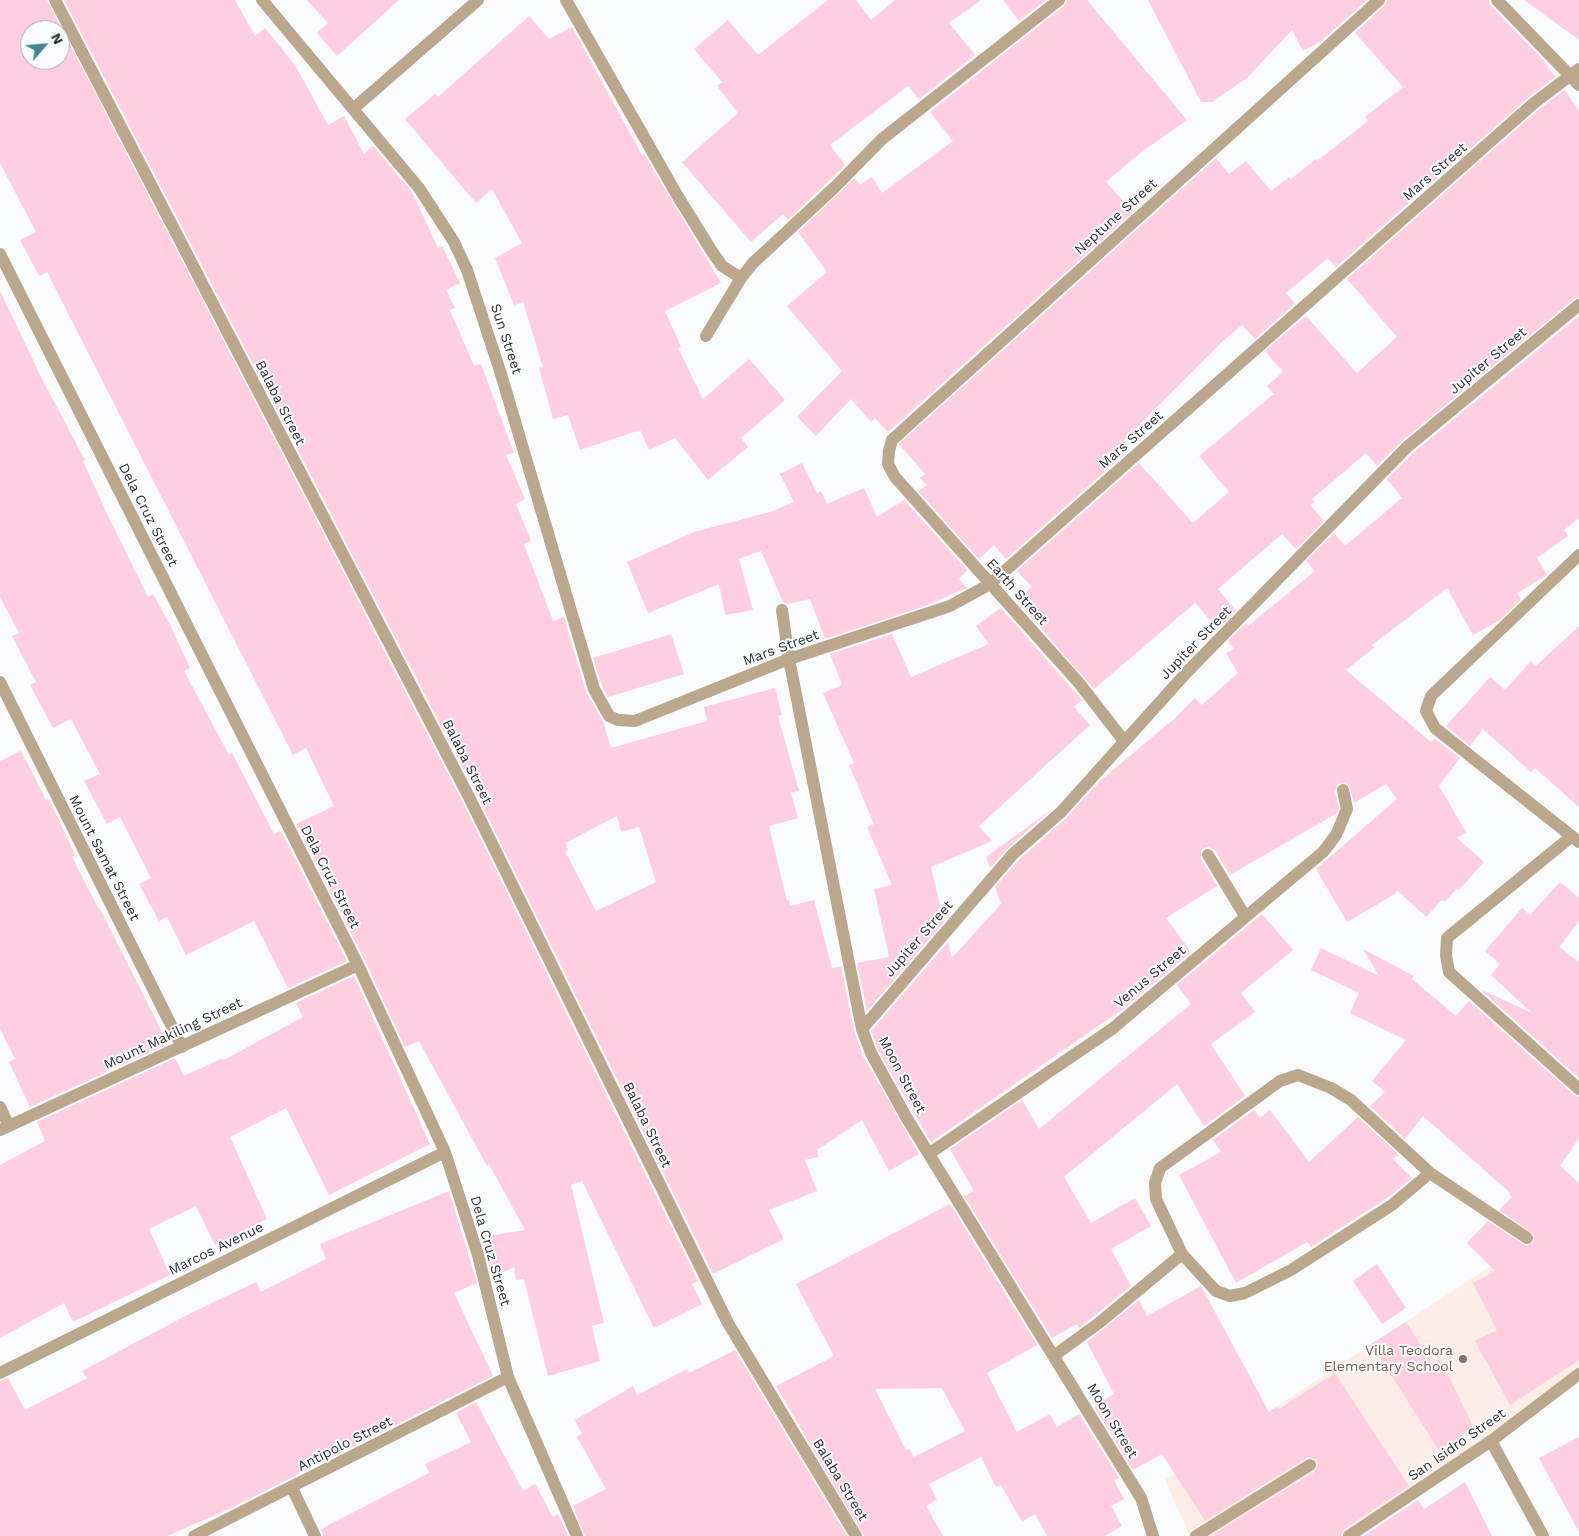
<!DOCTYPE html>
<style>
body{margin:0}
#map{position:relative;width:1579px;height:1536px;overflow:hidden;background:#f9fbfd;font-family:"Work Sans",sans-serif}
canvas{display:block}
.north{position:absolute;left:20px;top:20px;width:50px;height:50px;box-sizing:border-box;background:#f9fbfd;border:1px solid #a9abac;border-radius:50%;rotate:63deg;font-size:14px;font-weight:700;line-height:20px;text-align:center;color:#313233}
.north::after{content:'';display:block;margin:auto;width:18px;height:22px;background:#418494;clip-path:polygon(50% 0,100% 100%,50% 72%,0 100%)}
</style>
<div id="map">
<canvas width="1579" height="1536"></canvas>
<div class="north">N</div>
</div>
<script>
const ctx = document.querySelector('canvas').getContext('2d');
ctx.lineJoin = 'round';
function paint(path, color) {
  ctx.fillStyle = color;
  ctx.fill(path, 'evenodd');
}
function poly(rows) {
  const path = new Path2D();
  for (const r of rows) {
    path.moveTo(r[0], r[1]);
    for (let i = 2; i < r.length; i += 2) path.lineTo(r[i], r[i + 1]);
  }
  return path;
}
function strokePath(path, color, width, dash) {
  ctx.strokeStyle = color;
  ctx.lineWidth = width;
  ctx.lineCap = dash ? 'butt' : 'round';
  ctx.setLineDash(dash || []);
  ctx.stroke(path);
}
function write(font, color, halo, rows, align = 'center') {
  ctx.font = font + ' "Work Sans",sans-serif';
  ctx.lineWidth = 4;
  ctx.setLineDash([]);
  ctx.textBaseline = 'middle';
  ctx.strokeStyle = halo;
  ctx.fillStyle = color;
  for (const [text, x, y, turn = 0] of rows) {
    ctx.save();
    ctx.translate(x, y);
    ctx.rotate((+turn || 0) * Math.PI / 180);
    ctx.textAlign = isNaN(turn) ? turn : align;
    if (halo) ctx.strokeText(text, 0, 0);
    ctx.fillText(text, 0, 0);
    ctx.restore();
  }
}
const education = poly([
 [1579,1208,1579,1375,1342,1536,1190,1536,1165,1480]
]);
const building = poly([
 [0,0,47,0,462,801,698,1281,692,1284,702,1304,654,1328,582,1181,571,1185,604,1323,592,1326,600,1361,548,1376,524,1279,516,1280,514,1267,492,1277,481,1237,525,1230,489,1164,487,1166,419,1041,405,1047,365,961,296,824,334,806,306,748,293,755,47,272,39,276,20,240,36,232,0,163],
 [30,30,60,30,60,60,30,60],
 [64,0,235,0,255,36,265,28,295,65,328,125,344,116,364,154,373,146,412,192,438,248,442,246,460,283,446,290,455,308,450,310,474,366,481,364,514,453,506,455,525,499,516,504,531,541,524,544,553,621,564,617,586,692,603,721,611,748,707,721,704,707,775,688,782,715,778,716,799,791,791,793,798,818,769,826,787,901,789,900,790,906,814,900,832,968,841,966,854,1031,863,1056,919,1154,889,1171,862,1120,817,1150,819,1157,805,1160,817,1191,769,1210,784,1239,713,1274,476,793],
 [617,816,621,832,639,827,656,882,596,911,565,851,568,850,565,843],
 [307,0,399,0,337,56,317,33,328,23],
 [828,0,856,0,871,20,895,0,981,0,949,23,975,55,919,99,908,86,830,145,845,165,788,220,783,214,751,242,682,162,738,113,717,86,722,82,694,49,728,20,758,55],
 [1003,0,1046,0,1019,21],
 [1067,0,1087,0,1187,120,1139,154,1106,182,1133,212,888,432,875,418,871,422,851,399,816,436,797,417,842,371,787,306,827,272,798,232,855,178,860,185,872,177,882,193,953,141,930,112,1064,6],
 [1148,0,1367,0,1320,42,1303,51,1292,30,1247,78,1212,102,1201,102],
 [1387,0,1489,0,1491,6,1544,61,1555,77,1529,97,1336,267,1328,258,1286,293,1295,303,1255,339,1242,325,1224,340,1121,443,1128,451,1006,559,994,545,979,559,918,491,927,485,920,478,925,474,899,444,1216,158,1229,174,1246,161,1271,191,1289,177,1291,179,1316,159,1317,161,1368,121,1365,117,1403,87,1355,33,1384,6],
 [1524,0,1579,0,1579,40],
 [529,16,549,39,572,27,642,155,644,154,721,283,665,311,681,347,678,348,703,399,749,359,785,400,741,438,748,447,708,480,675,438,649,450,640,430,580,450,568,415,553,419,539,368,543,367,523,302,514,305,495,258,522,243,492,189,476,203,405,119,435,94,438,97],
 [1565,90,1579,111,1579,297,1574,299,1402,441,1377,466,1366,453,1312,499,1315,502,1310,505,1324,521,1296,549,1282,534,1218,589,1236,611,1218,629,1195,603,1094,689,1015,599,1032,587,1017,571,1139,463,1193,523,1229,492,1199,456,1274,394,1267,386,1283,372,1265,351,1306,316,1357,373,1397,337,1347,279,1539,109],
 [0,291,43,381,85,460,83,461,108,516,148,597,153,594,170,625,190,668,184,671,229,755,232,753,274,834,281,831,347,961,288,988,254,921,186,955,167,917,159,921,139,884,151,878,120,817,107,824,84,781,100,774,71,719,53,728,30,685,36,682,12,636,19,633,0,597],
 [1579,316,1579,518,1564,530,1568,536,1537,558,1547,575,1517,593,1521,599,1500,620,1473,635,1447,588,1372,645,1374,648,1346,670,1431,742,1435,739,1460,758,1439,786,1466,832,1457,838,1484,862,1459,890,1457,889,1444,902,1442,900,1426,917,1397,890,1395,894,1347,922,1316,869,1397,799,1386,784,1354,803,1349,785,1345,782,1338,784,1335,791,1339,808,1337,813,1230,875,1215,850,1208,847,1204,848,1201,852,1201,859,1217,886,1166,918,1191,952,1123,1009,931,1142,878,1050,871,1031,948,942,952,958,1001,904,995,887,1019,860,1066,818,1101,780,1174,719,1195,698,1202,705,1238,673,1226,653,1234,649,1228,641,1246,623,1248,626,1315,571,1306,561,1334,533,1345,546,1402,498,1387,479,1413,453],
 [802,463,817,493,821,491,827,504,864,488,877,517,904,500,967,570,959,579,967,588,922,607,825,639,810,599,787,604,783,602,761,551,739,559,753,610,725,615,719,584,648,613,627,562,694,532,770,512,794,502,780,474],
 [1001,608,1082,700,1074,707,1090,725,979,826,992,841,931,867,944,922,867,1011,857,963,889,957,874,889,892,885,867,827,874,824,849,765,854,763,823,693,842,685,830,654,892,634,911,677,989,644,976,626],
 [1579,626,1579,807,1535,768,1531,772,1483,729,1470,746,1446,726,1490,677,1505,690,1531,661,1536,666],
 [671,634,684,674,608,697,602,686,593,658],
 [21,751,46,800,49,799,75,855,72,857,98,908,99,907,168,1044,30,1107,9,1062,15,1059,0,1029,0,761],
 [1052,809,1008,848,990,868,986,857],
 [1560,882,1579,898,1579,921,1559,947,1579,962,1579,1078,1480,989,1532,1013,1491,975,1500,964,1485,951,1522,908,1530,915],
 [1262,914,1293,950,1241,993,1255,1012,1211,1044,1245,1096,1204,1126,1177,1084,1064,1177,1091,1223,1135,1198,1151,1226,1111,1249,1131,1286,1079,1328,1077,1324,1052,1338,964,1196,974,1191,950,1149,1022,1100,1039,1129,1191,1004,1177,985],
 [1321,948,1379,976,1363,949,1414,976,1412,979,1456,1016,1469,1001,1574,1095,1579,1097,1579,1138,1560,1166,1579,1183,1579,1360,1510,1405,1475,1341,1497,1330,1473,1283,1495,1271,1467,1243,1488,1221,1526,1246,1533,1243,1534,1235,1499,1210,1512,1197,1508,1191,1423,1116,1405,1139,1370,1106,1385,1092,1372,1081,1406,1040,1350,1013,1359,993,1311,970],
 [354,976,430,1144,329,1195,286,1108,230,1137,267,1219,215,1245,196,1206,149,1229,170,1275,73,1322,64,1303,0,1338,0,1165,45,1141,37,1122,175,1058,184,1076,223,1058,224,1060,303,1017,296,1003],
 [1254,1110,1260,1118,1270,1110,1309,1162,1358,1117,1395,1151,1398,1155,1393,1159,1412,1178,1387,1198,1311,1247,1307,1242,1236,1283,1179,1175,1221,1152,1213,1140],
 [449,1191,477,1283,454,1293,493,1376,229,1509,167,1536,0,1536,0,1381,8,1378,25,1410,87,1378,82,1371,191,1313,256,1282,261,1292,326,1259,320,1244],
 [950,1204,1037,1345,987,1373,1017,1432,1050,1414,1057,1427,1079,1414,1119,1478,1114,1480,1124,1499,1111,1506,1122,1526,1105,1536,1047,1536,1035,1514,1022,1522,1001,1485,996,1487,981,1457,929,1484,937,1500,926,1506,943,1536,864,1536,776,1386,834,1356,796,1284],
 [942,1388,965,1431,914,1457,910,1449,906,1450,875,1389],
 [1377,1264,1406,1308,1382,1324,1353,1281],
 [1201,1286,1269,1412,1277,1407,1279,1409,1335,1373,1409,1486,1344,1529,1341,1536,1215,1536,1214,1534,1314,1472,1318,1465,1317,1460,1310,1457,1306,1458,1205,1521,1162,1454,1133,1470,1094,1406,1114,1394,1087,1342,1139,1300,1147,1316],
 [1406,1322,1432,1363,1440,1359,1474,1428,1439,1450,1371,1344],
 [735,1350,847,1536,585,1536,573,1506,606,1489,577,1437,582,1434,575,1420,633,1386,637,1395,687,1369,689,1373],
 [476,1402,523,1491,535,1484,553,1517,558,1514,568,1536,323,1536,321,1529,429,1473,425,1464,471,1442,456,1413],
 [1579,1437,1579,1532,1539,1458],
 [1465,1482,1492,1536,1364,1536,1418,1500,1424,1509]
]);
const service = poly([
 [1208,855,1245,916],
 [1196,1536,1310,1465]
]);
const minor = poly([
 [55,0,469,797,728,1323,856,1536],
 [566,0,677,195,711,250,722,266,741,278],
 [1497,0,1579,85],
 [353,109,478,0],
 [0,254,358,965,445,1152,478,1255,508,1377,577,1536],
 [706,336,741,278,753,263,835,187,882,139,1059,0],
 [1579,555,1431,696,1426,711,1435,728,1579,842],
 [782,610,789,659,950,606,990,584,1534,103,1579,69],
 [0,682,182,1047],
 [1124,741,1079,683,895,477,888,464,889,451,892,440,1379,0],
 [1572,836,1447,938,1446,955,1449,972,1579,1089],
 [862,1029,1013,854,1061,812,1187,672,1407,447,1579,305],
 [0,1107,9,1126],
 [0,1130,358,965],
 [930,1153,1112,1029,1323,852,1336,835,1347,809,1343,790],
 [1182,1254,1156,1199,1155,1183,1160,1168,1280,1081,1298,1075,1331,1088,1351,1100,1430,1173,1527,1238],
 [1055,1355,1099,1323,1182,1254,1216,1291,1230,1296,1245,1293,1291,1270,1392,1205,1430,1173],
 [0,1373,445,1152],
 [1491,1441,1543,1536],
 [292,1488,315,1536],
 [194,1536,508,1377],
 [1349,1536,1491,1441,1579,1374]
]);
const tertiary = poly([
 [262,0,419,188,454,242,467,270,501,374,594,689,609,716,618,720,635,721,789,659,862,1029,871,1053,906,1117,1141,1498,1153,1536]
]);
const markers = [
 [1463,1359,5,"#8d6e63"]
];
const streetNames = [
 ["Mars Street",1435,172,-41],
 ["Neptune Street",1116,217,-42],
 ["Sun Street",506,339,72],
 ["Jupiter Street",1488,361,-40],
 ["Balaba Street",280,403,63],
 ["Mars Street",1131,440,-41],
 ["Dela Cruz Street",148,515,63],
 ["Earth Street",1017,592,48],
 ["Jupiter Street",1196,643,-46],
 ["Mars Street",781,648,-20],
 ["Balaba Street",467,762,63],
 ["Mount Samat Street",104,858,63],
 ["Dela Cruz Street",330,877,63],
 ["Jupiter Street",919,939,-49],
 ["Venus Street",1150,977,-40],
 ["Mount Makiling Street",173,1034,-25],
 ["Moon Street",902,1075,62],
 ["Balaba Street",647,1125,64],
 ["Marcos Avenue",216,1249,-26],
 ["Dela Cruz Street",490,1251,74],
 ["Moon Street",1112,1421,59],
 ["Antipolo Street",345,1444,-27],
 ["San Isidro Street",1457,1445,-35],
 ["Balaba Street",840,1480,59]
];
const educationNames = [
 ["Villa Teodora",1453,1351],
 ["Elementary School",1453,1367]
];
paint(education, '#fcede7');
paint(building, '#ffcee1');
strokePath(service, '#bba78b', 12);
strokePath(minor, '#bba78b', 12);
strokePath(tertiary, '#bba78b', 12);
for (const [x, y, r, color] of markers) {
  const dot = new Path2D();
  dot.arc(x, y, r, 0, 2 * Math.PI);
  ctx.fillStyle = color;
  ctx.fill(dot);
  strokePath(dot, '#f9fbfd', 2);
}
write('14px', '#313233', '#f9fbfd', streetNames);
write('14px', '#785e54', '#f9fbfd', educationNames, 'right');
</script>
